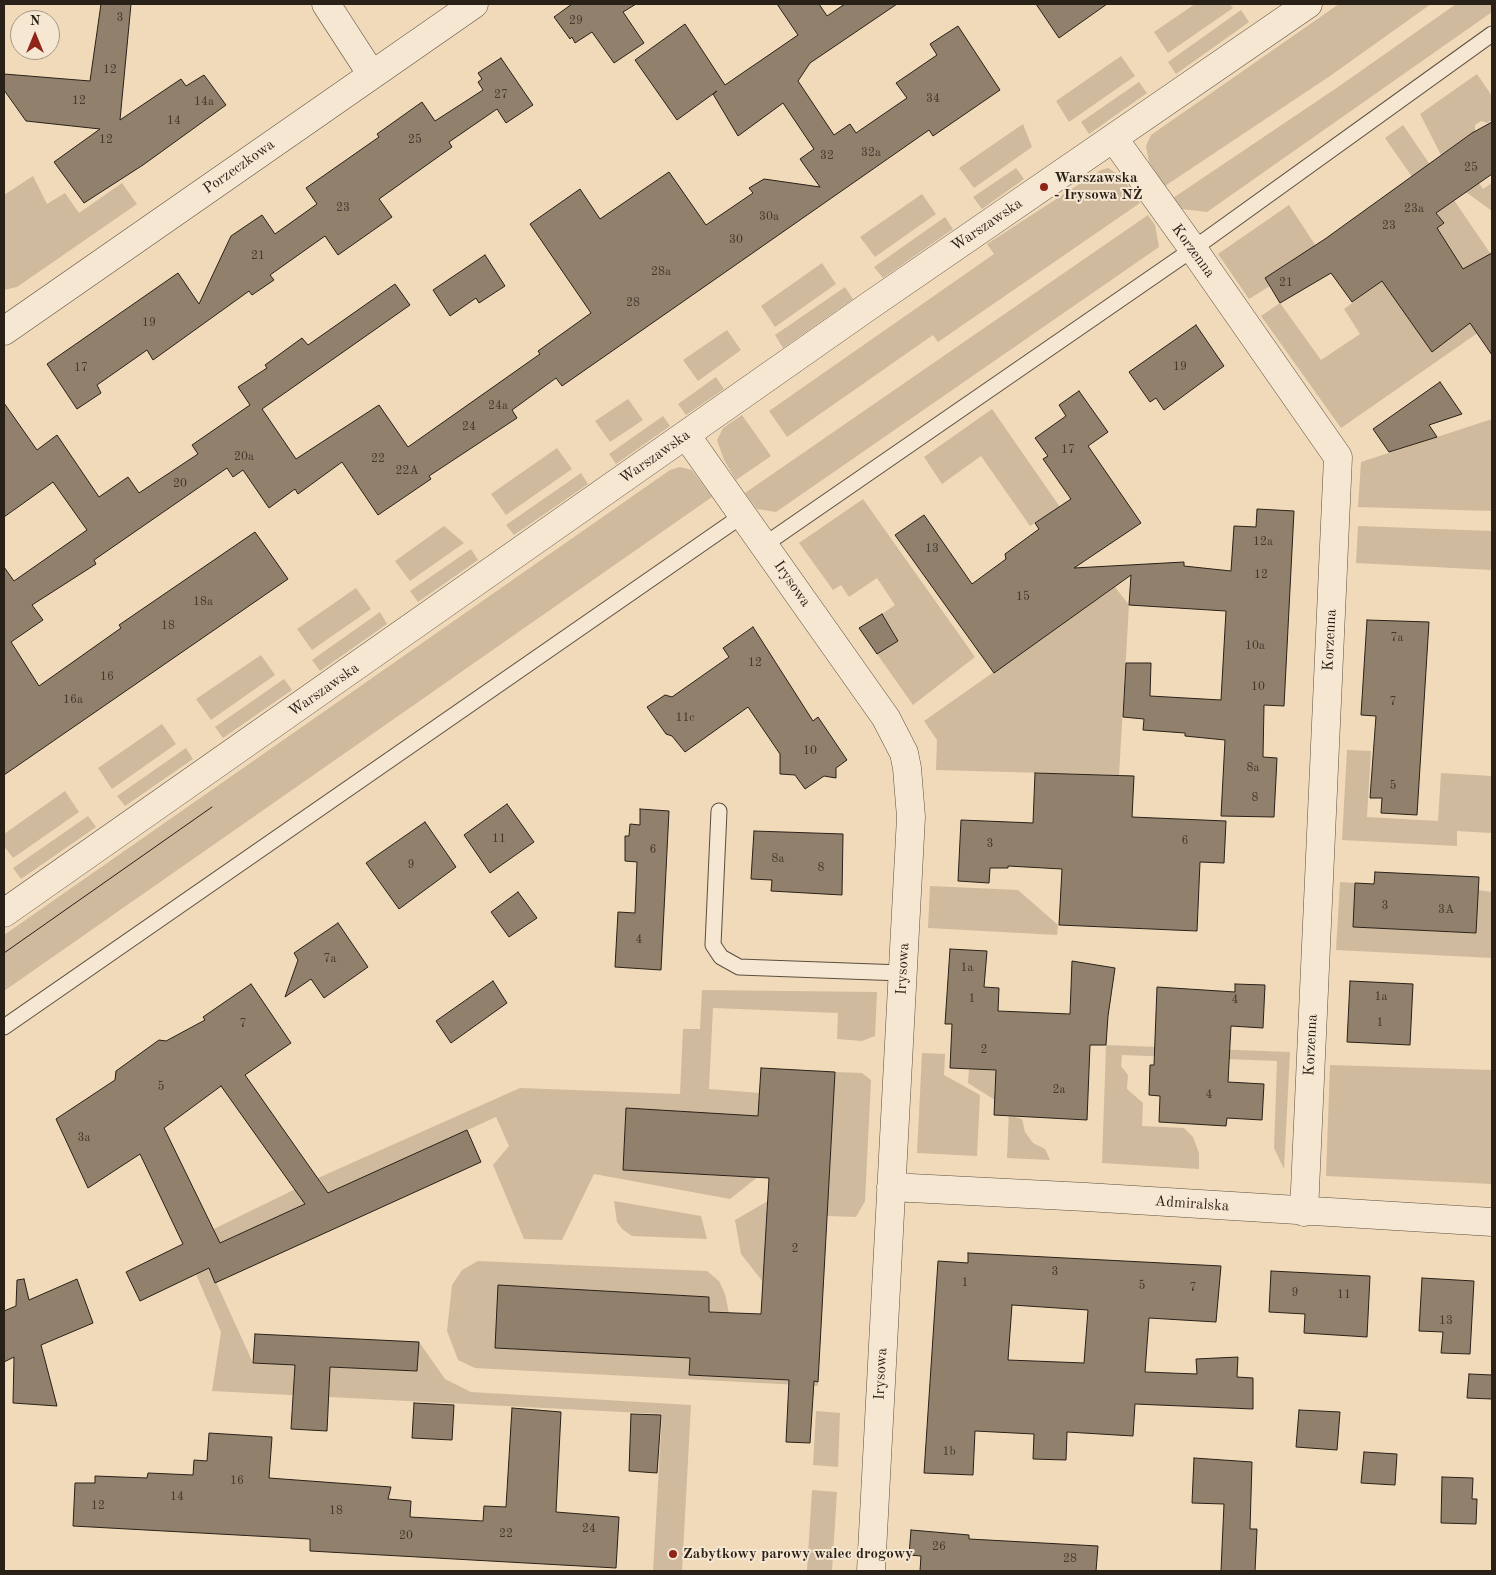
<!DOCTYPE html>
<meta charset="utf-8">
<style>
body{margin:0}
#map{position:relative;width:1496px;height:1575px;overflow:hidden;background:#f1dab9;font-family:"Old Standard TT",serif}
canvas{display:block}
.frame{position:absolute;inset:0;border:5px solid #292018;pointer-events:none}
.north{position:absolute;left:10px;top:10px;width:50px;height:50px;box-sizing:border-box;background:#f6e7d2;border:1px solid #a49788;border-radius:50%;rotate:0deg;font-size:14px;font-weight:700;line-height:20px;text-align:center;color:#292018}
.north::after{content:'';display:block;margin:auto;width:18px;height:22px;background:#8f2418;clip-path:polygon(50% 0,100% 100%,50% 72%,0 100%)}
</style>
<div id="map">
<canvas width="1496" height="1575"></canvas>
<div class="frame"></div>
<div class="north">N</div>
</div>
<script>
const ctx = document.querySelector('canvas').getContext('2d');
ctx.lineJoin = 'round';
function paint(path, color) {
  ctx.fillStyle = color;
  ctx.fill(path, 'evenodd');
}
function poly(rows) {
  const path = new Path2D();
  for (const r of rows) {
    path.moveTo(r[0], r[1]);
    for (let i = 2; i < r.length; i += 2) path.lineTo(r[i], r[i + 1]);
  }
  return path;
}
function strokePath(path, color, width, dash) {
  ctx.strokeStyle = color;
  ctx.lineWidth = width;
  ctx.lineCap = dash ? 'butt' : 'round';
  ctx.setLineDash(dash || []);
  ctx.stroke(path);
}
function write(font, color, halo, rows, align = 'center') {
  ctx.font = font + ' "Old Standard TT",serif';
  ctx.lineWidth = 4;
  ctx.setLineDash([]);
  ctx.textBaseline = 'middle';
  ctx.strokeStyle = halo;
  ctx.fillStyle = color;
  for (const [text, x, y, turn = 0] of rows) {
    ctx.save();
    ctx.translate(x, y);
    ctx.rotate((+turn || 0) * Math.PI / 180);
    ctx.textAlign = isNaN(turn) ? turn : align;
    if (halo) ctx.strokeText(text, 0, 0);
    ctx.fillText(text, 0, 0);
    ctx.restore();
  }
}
const green = poly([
 [1195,4,1230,4,1233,8,1168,53,1154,32],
 [1339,4,1431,4,1330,76,1165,186,1149,162,1146,146,1151,135],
 [1456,4,1492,4,1492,12,1207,212,1181,209,1173,198,1338,87],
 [1241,10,1249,22,1176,74,1168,62],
 [1121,56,1135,76,1069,122,1056,101],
 [1477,74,1492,96,1492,120,1487,123,1481,121,1475,125,1475,131,1441,155,1420,114],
 [1139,82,1147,93,1089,134,1081,122],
 [1023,124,1032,147,974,188,959,168],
 [1403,125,1492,256,1492,323,1341,428,1261,316,1280,303,1321,360,1360,334,1344,309,1382,281,1432,352,1436,349,1469,279,1460,265,1444,276,1418,241,1444,223,1385,138],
 [1016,168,1024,179,982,209,973,197],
 [1108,168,1122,177,1140,203,938,342,933,335,787,437,769,411,994,254,987,244,1101,170],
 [33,176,47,204,65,193,79,213,122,183,137,204,17,287,4,290,4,195],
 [1479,183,1483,189,1492,183,1492,211,1466,192],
 [922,194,936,214,875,257,860,237],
 [1289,205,1333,272,1301,280,1290,261,1265,278,1270,286,1249,299,1218,254],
 [1148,215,1155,225,1159,247,776,512,757,509,745,493],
 [945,217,953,229,883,278,874,267],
 [822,263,836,284,775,327,761,306],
 [845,287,853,299,783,348,775,335],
 [727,330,741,350,698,381,683,360],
 [716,377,724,389,686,415,678,404],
 [628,399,643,420,610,442,595,421],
 [992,409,1060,507,1030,526,981,456,942,484,924,457],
 [742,415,771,456,736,480,724,460,717,440,723,428],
 [663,416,670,426,616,464,609,454],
 [1492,419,1492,511,1358,507,1361,462],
 [557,448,572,469,506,515,491,494],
 [680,467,692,470,712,497,4,991,4,935,670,470],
 [581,473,588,484,514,535,506,525],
 [863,499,975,657,913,705,877,654,898,641,882,614,895,605,877,578,849,597,841,585,833,590,799,543],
 [444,526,464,543,410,581,395,561],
 [1358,526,1492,531,1492,570,1356,563],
 [471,549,478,560,418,602,410,591],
 [1115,587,1129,605,1119,775,936,770,937,740,924,721],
 [356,588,371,609,312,650,297,629],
 [380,612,387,624,320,671,312,660],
 [261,655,275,675,211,720,196,699],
 [284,679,292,690,223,738,215,727],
 [162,724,176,744,112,789,98,768],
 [186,748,193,759,125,806,117,796],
 [1347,750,1371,751,1367,817,1438,821,1441,773,1492,776,1492,833,1457,831,1457,846,1342,840],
 [65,791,79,812,13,858,4,846,4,834],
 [88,816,96,827,21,879,13,868],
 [1340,882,1355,883,1353,927,1476,933,1478,890,1492,892,1492,958,1336,950],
 [930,886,1018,890,1058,925,1057,935,928,928],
 [702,990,877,992,875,1036,862,1041,837,1039,838,1013,713,1008,709,1089,760,1093,758,1116,626,1109,623,1170,743,1177,769,1168,730,1199,594,1174,562,1240,524,1239,493,1165,509,1146,496,1117,202,1251,253,1363,417,1371,419,1342,445,1379,471,1392,691,1405,682,1571,653,1571,662,1414,212,1391,221,1332,183,1244,318,1178,520,1088,680,1094,683,1029,700,1029],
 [1106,1045,1290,1052,1284,1169,1274,1148,1277,1061,1122,1055,1121,1066,1128,1075,1127,1089,1143,1103,1142,1126,1184,1128,1193,1137,1199,1153,1199,1169,1102,1163],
 [922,1053,945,1054,944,1075,980,1095,977,1156,917,1153],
 [1017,1065,1015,1117,1022,1119,1025,1132,1033,1143,1045,1149,1050,1160,1007,1158,1009,1109,968,1083,969,1069,1010,1071],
 [1330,1065,1492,1070,1492,1184,1326,1176],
 [835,1072,862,1073,871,1080,865,1201,856,1217,827,1216],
 [614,1201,701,1216,707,1239,632,1236,622,1229,617,1222],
 [768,1201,763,1282,741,1254,735,1220],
 [478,1261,707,1271,719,1281,725,1294,729,1313,709,1312,709,1297,499,1285,495,1348,690,1358,689,1375,818,1382,818,1386,475,1368,458,1360,447,1331,452,1285,462,1270],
 [816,1411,840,1413,838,1467,813,1465],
 [812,1490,837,1492,832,1571,807,1571]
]);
const building = poly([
 [101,4,131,4,120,120,181,79,186,86,204,75,226,105,143,165,84,203,54,162,100,129,26,121,4,90,4,74,90,81,101,4],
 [572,4,636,4,623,12,644,43,614,63,592,32,575,43,572,37,570,39,554,17,572,4],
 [777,4,819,4,827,16,845,4,897,4,810,63,798,81,834,135,850,124,856,133,907,98,896,83,937,55,930,44,958,26,1000,90,933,136,929,130,562,386,556,378,512,410,517,418,429,476,431,479,378,515,342,462,298,494,295,489,269,508,243,470,233,477,227,468,94,560,96,564,32,605,43,620,11,642,39,686,121,628,119,625,255,532,288,579,4,775,4,567,14,581,87,530,53,482,4,517,4,403,37,450,57,435,99,497,128,477,139,493,198,454,192,445,250,405,238,387,267,368,265,365,302,338,308,345,395,284,410,305,262,409,296,459,379,405,408,447,540,354,538,351,591,313,530,224,580,189,600,219,669,172,706,225,753,193,749,188,764,179,820,187,800,159,814,149,783,103,738,136,713,94,717,91,677,120,635,60,685,24,725,85,798,35,777,4],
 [1036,4,1107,4,1059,38,1036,4],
 [501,58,533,105,506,123,497,109,449,142,452,147,379,199,392,217,338,255,325,236,270,275,274,280,252,295,249,291,153,360,147,350,97,385,101,393,77,409,47,364,178,273,199,304,231,236,262,215,275,234,317,204,306,188,379,137,377,134,422,102,435,121,483,90,478,82,482,79,478,73,501,58],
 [1492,122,1492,174,1436,213,1444,223,1437,228,1463,269,1492,253,1492,355,1470,323,1432,352,1382,281,1352,302,1331,273,1280,303,1265,278,1325,239,1472,133,1492,122],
 [485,255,505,286,479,303,476,298,450,316,433,290,485,255],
 [1196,325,1224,366,1164,410,1156,398,1150,402,1129,372,1196,325],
 [1440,382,1462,414,1429,425,1437,437,1389,452,1373,429,1440,382],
 [1079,391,1108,432,1088,446,1141,523,1074,568,1184,562,1184,566,1231,571,1234,526,1256,527,1257,509,1294,511,1284,706,1264,705,1263,757,1277,758,1274,817,1221,816,1225,740,1185,736,1185,733,1143,730,1144,719,1123,717,1126,663,1151,663,1150,696,1221,700,1226,611,1129,605,1131,575,994,673,895,535,924,515,972,584,1006,559,1005,554,1039,529,1035,523,1071,499,1043,459,1048,456,1035,438,1066,416,1059,405,1079,391],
 [882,614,898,641,877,654,859,628,882,614],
 [1367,620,1429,622,1417,815,1381,813,1382,798,1370,798,1376,716,1361,715,1367,620],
 [753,627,813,721,818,717,847,760,836,768,836,778,824,776,805,789,795,775,780,774,780,754,748,707,685,752,672,736,666,734,647,707,665,695,672,697,729,657,723,648,753,627],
 [1035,773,1134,776,1132,817,1226,821,1224,863,1200,862,1197,931,1059,925,1062,869,1008,866,1008,868,990,868,989,883,958,881,961,820,1033,823,1035,773],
 [507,804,534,842,490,873,464,835,507,804],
 [640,809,669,811,661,970,615,967,618,912,635,913,637,862,625,861,625,836,629,836,630,824,640,825,640,809],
 [425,822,456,867,399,909,366,863,425,822],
 [754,831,843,834,842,895,771,891,772,880,751,879,754,831],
 [1375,872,1479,877,1476,933,1353,927,1355,883,1374,884,1375,872],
 [518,892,537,918,509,937,491,912,518,892],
 [338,923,368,967,324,998,311,979,285,997,298,960,294,953,338,923],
 [950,949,987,951,984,987,999,988,998,1011,1070,1014,1072,961,1115,968,1108,1016,1106,1045,1090,1045,1087,1120,994,1115,996,1070,950,1068,952,1024,945,1024,950,949],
 [493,981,507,1003,451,1043,436,1021,493,981],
 [1350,981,1413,984,1410,1045,1347,1042,1350,981],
 [251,984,291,1043,245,1075,328,1193,467,1130,481,1162,215,1283,209,1268,140,1301,126,1272,183,1244,140,1154,88,1188,56,1119,115,1080,116,1071,159,1040,166,1041,205,1020,203,1017,251,984],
 [221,1086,305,1204,220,1243,164,1128,221,1086],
 [1235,984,1265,985,1263,1028,1231,1026,1228,1082,1264,1084,1262,1120,1227,1118,1226,1126,1159,1122,1160,1096,1149,1095,1150,1065,1154,1065,1157,987,1235,992,1235,984],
 [761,1068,835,1072,818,1382,814,1381,810,1443,786,1442,789,1380,689,1375,690,1358,495,1348,498,1285,709,1297,709,1312,761,1314,769,1178,623,1170,626,1108,758,1116,761,1068],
 [968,1253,1221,1266,1216,1322,1149,1318,1145,1372,1197,1374,1196,1359,1238,1357,1237,1377,1253,1378,1253,1409,1135,1404,1133,1436,1067,1432,1066,1460,1033,1459,1034,1434,975,1431,973,1475,924,1473,938,1261,968,1263,968,1253],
 [1012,1305,1088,1310,1084,1363,1008,1360,1012,1305],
 [1271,1271,1370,1276,1367,1337,1304,1333,1305,1314,1269,1312,1271,1271],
 [1422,1278,1474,1281,1470,1354,1441,1353,1443,1332,1419,1331,1422,1278],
 [24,1279,29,1300,77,1279,93,1323,41,1345,57,1406,13,1403,14,1357,4,1362,4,1311,16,1306,17,1280,24,1279],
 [255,1334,419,1342,417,1371,330,1367,327,1431,291,1429,295,1365,253,1363,255,1334],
 [1469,1374,1492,1375,1492,1399,1467,1398,1469,1374],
 [414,1403,454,1405,452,1440,412,1438,414,1403],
 [512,1408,561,1412,556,1512,619,1517,616,1568,310,1551,310,1539,73,1526,75,1483,95,1483,95,1476,147,1478,148,1473,193,1475,194,1460,207,1461,209,1433,272,1437,269,1478,391,1487,388,1499,411,1501,410,1517,483,1521,484,1506,506,1507,512,1408],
 [1299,1410,1340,1412,1337,1450,1296,1447,1299,1410],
 [631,1414,661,1415,657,1473,629,1471,631,1414],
 [1364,1452,1397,1454,1395,1485,1361,1483,1364,1452],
 [1194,1458,1252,1462,1250,1529,1257,1529,1255,1571,1221,1571,1224,1504,1192,1503,1194,1458],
 [1442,1477,1473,1478,1472,1499,1477,1499,1476,1524,1441,1523,1442,1477],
 [911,1530,969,1535,969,1539,1098,1546,1096,1571,920,1571,921,1556,909,1555,911,1530]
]);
const service = poly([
 [764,545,1193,249,1492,34],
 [719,811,713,945,721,957,739,967,902,973],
 [4,1027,743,515]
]);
const minor = poly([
 [326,4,372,75],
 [1114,139,1193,249,1338,457,1304,1212],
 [4,331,474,4],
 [686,435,886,718,904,753,907,768,911,817,871,1571],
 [891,1187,1086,1197,1492,1222]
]);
const tertiary = poly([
 [4,913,869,306,1308,4]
]);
const tram = poly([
 [4,953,212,807]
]);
const markers = [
 [1044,187,5,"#8f2418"],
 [673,1554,5,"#8f2418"]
];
const numberNames = [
 ["3",120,18],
 ["29",576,21],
 ["12",110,70],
 ["27",501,95],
 ["34",933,99],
 ["12",79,101],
 ["14a",204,102],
 ["14",174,121],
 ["12",106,140],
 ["25",415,140],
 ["32a",871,153],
 ["32",827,156],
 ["25",1471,168],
 ["23",343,208],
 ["23a",1414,209],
 ["30a",769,217],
 ["23",1389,226],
 ["30",736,240],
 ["21",258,256],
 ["28a",661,272],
 ["21",1286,283],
 ["28",633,303],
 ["19",149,323],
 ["19",1180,367],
 ["17",81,368],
 ["24a",498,406],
 ["24",469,427],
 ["17",1068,450],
 ["20a",244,457],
 ["22",378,459],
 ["22A",407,471],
 ["20",180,484],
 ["12a",1263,542],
 ["13",932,549],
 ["12",1261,575],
 ["15",1023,597],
 ["18a",203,602],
 ["18",168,626],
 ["7a",1397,638],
 ["10a",1255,646],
 ["12",755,663],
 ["16",107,677],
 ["10",1258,687],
 ["16a",73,700],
 ["7",1393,702],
 ["11c",685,718],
 ["10",810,751],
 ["8a",1253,768],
 ["5",1393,786],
 ["8",1255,798],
 ["11",499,839],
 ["6",1185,841],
 ["3",990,844],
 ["6",653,850],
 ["8a",778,859],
 ["9",411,865],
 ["8",821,868],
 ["3",1385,906],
 ["3A",1446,910],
 ["4",639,940],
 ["7a",330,959],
 ["1a",967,968],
 ["1a",1381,997],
 ["1",972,999],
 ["4",1235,1000],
 ["1",1380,1023],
 ["7",243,1024],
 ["2",984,1050],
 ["5",161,1087],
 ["2a",1059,1090],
 ["4",1209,1095],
 ["3a",84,1138],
 ["2",795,1249],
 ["3",1055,1272],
 ["1",965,1283],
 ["5",1142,1286],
 ["7",1193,1288],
 ["9",1295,1293],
 ["11",1344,1295],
 ["13",1446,1321],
 ["1b",949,1452],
 ["16",237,1481],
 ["14",177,1497],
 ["12",98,1506],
 ["18",336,1511],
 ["24",589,1529],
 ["22",506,1534],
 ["20",406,1536],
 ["26",939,1547],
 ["28",1070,1559]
];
const streetNames = [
 ["Porzeczkowa",239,167,-35],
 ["Warszawska",987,225,-34],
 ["Korzenna",1193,251,54],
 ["Warszawska",655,457,-35],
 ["Irysowa",792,584,55],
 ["Korzenna",1330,640,-87],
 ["Warszawska",324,690,-35],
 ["Irysowa",903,969,-87],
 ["Korzenna",1311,1045,-87],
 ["Admiralska",1192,1204,4],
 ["Irysowa",881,1374,-87]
];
const poiNames = [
 ["Warszawska",1054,178],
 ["- Irysowa NŻ",1054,195],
 ["Zabytkowy parowy walec drogowy",683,1554]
];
paint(green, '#cfba9e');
paint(building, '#91816c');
strokePath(building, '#292018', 1);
strokePath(service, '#5b4e40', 17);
strokePath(minor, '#5b4e40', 29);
strokePath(tertiary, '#5b4e40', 29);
strokePath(service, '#f6e7d2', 15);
strokePath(minor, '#f6e7d2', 28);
strokePath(tertiary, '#f6e7d2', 28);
strokePath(tram, '#292018', 1);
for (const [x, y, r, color] of markers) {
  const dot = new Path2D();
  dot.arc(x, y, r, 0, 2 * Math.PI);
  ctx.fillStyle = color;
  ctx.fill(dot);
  strokePath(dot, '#f6e7d2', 2);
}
write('12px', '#43382d', null, numberNames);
write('15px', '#292018', '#f6e7d2', streetNames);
write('bold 15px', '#292018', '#f6e7d2', poiNames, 'left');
</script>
